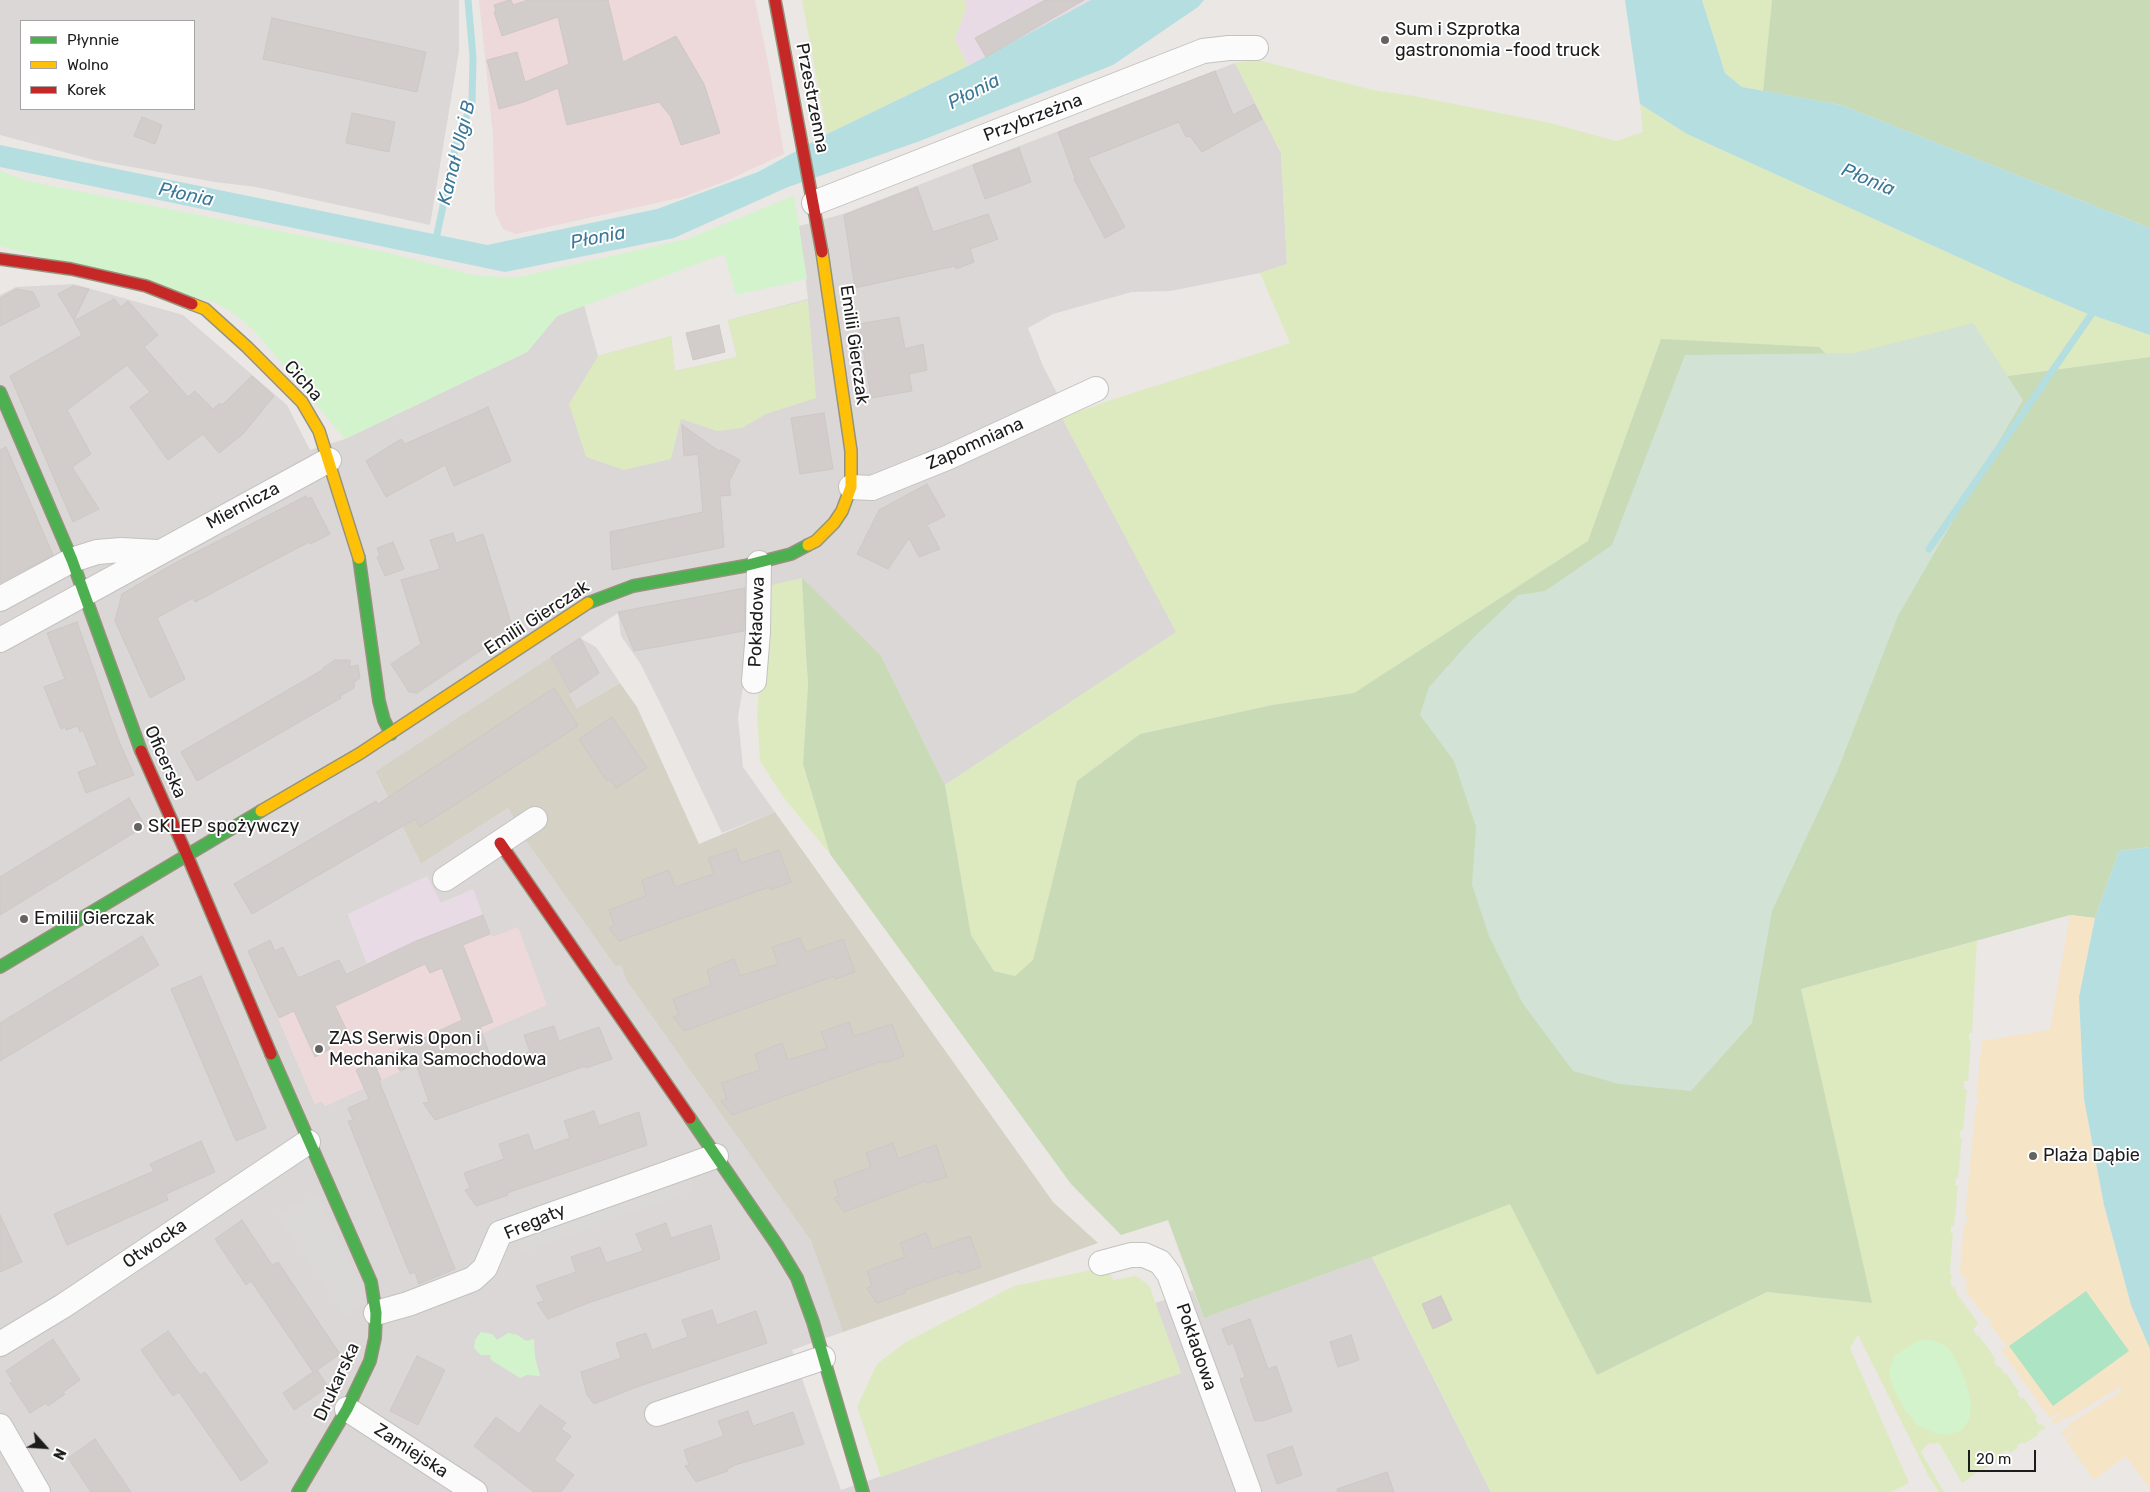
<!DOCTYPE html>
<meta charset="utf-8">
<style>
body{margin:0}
#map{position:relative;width:2150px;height:1492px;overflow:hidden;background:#ebe7e4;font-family:Rubik,sans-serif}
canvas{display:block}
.legend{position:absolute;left:20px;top:20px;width:175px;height:90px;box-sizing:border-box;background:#fff;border:1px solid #a4a4a4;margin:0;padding:6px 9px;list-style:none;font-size:15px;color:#1c1c1c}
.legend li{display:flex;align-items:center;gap:10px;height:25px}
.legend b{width:25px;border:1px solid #a4a4a4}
.north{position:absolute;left:20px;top:1422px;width:50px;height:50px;-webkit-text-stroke:4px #fff;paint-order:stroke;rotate:116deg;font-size:14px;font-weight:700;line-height:20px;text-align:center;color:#1c1c1c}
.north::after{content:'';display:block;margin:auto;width:18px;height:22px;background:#1c1c1c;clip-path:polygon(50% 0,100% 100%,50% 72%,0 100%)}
.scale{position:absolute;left:1968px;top:1450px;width:68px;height:22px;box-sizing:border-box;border:2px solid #1c1c1c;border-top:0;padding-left:6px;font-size:15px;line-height:18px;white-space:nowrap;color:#1c1c1c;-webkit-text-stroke:4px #fff;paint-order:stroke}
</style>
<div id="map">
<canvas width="2150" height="1492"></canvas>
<ul class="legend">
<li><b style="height:6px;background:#4caf50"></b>Płynnie</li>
<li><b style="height:6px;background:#ffc107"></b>Wolno</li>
<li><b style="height:6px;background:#c62828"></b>Korek</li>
</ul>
<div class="north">N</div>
<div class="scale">20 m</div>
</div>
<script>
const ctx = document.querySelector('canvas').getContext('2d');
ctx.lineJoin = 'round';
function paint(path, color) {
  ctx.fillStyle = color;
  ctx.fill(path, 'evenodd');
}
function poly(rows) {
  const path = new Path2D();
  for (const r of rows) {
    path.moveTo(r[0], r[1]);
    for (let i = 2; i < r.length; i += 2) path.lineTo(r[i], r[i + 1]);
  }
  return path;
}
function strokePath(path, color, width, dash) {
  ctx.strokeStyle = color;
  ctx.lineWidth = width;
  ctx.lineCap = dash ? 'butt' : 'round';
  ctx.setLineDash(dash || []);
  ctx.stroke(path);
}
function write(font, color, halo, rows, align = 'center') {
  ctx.font = font + ' Rubik,sans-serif';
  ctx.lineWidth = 4;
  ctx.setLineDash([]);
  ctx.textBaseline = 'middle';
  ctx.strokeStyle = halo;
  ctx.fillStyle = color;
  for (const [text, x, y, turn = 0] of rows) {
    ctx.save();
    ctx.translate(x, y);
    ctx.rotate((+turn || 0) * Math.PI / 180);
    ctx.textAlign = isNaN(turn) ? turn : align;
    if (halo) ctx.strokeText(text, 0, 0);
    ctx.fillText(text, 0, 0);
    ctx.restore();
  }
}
const residential = poly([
 [0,0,459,0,459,51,430,225,256,187,215,182,98,161,0,135],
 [21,21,194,21,194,109,21,109],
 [1235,63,1281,153,1287,264,1260,273,1171,291,1132,292,1053,314,1028,328,1043,366,1058,395,1062,418,1177,632,945,785,881,656,745,675,738,717,743,767,775,812,722,833,667,717,640,663,621,636,618,613,580,638,596,647,620,683,577,708,552,657,375,773,421,864,508,808,524,838,615,966,621,964,626,980,811,1241,843,1332,792,1350,841,1490,1181,1373,1155,1303,1193,1290,1204,1318,1372,1257,1491,1492,0,1492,0,295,16,287,74,284,183,315,287,405,310,450,345,439,527,352,557,316,584,305,598,356,671,336,675,371,737,357,728,320,808,299,799,226,843,214],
 [473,890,491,937,458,1044,325,1106,322,1101,315,1104,274,1008,367,963,348,914,441,903]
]);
const commercial = poly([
 [479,0,755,0,769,67,784,154,726,181,683,197,516,234,503,229,495,212,493,135],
 [518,927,547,1005,458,1044,325,1106,322,1101,315,1104,274,1007,415,942,452,950,490,934,492,937]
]);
const industrial = poly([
 [964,0,1091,0,968,66,955,39,966,6],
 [427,876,441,903,473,889,490,934,452,950,415,942,367,963,348,914]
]);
const construction = poly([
 [551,657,577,708,620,683,637,707,699,844,775,812,1053,1202,1098,1243,843,1332,811,1241,626,980,621,965,615,966,524,838,508,808,421,864,375,772]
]);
const grass = poly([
 [802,0,964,0,967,6,955,39,968,66,827,134],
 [1702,0,1772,0,1763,91,1742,87,1725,73],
 [1258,60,1372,90,1414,96,1550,123,1616,141,1643,132,1640,104,1687,134,2015,283,2083,312,2150,335,2150,357,1993,378,1661,339,1589,541,1354,693,1272,705,1140,734,1077,781,1033,961,1015,976,994,971,971,935,945,785,1176,632,1062,418,1105,402,1290,343,1260,273,1287,264,1281,153,1235,63],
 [808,300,816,398,766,414,742,428,717,431,681,419,671,459,624,470,586,457,569,404,598,356,671,336,675,371,737,357,728,320],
 [802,578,808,687,803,764,830,854,784,798,760,761,757,714,767,586],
 [1977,941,1972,1033,1969,1033,1969,1040,1971,1041,1968,1081,1964,1081,1964,1089,1967,1089,1963,1130,1961,1130,1959,1137,1962,1138,1958,1178,1956,1178,1955,1185,1958,1186,1954,1226,1951,1226,1951,1233,1953,1234,1950,1272,1952,1278,1950,1280,1952,1287,1954,1286,1957,1294,1978,1323,1973,1330,1977,1336,1979,1335,1982,1342,1984,1342,1996,1360,1994,1362,1998,1367,2001,1367,2004,1374,2006,1373,2019,1392,2017,1393,2021,1399,2024,1398,2037,1417,2035,1419,2039,1425,2042,1424,2046,1430,2043,1429,2037,1433,2038,1435,2024,1444,2023,1442,2017,1445,2018,1448,2010,1453,2008,1450,2001,1454,2003,1458,1982,1470,1981,1468,1975,1471,1975,1474,1962,1483,1939,1443,1928,1444,1921,1452,1944,1492,1939,1492,1928,1475,1858,1335,1850,1348,1909,1483,1891,1492,1491,1492,1372,1257,1510,1203,1597,1375,1767,1292,1871,1303,1801,989],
 [1107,1267,1113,1280,1136,1276,1149,1285,1181,1373,881,1477,857,1407,877,1364,906,1342,1014,1286]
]);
const forest = poly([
 [1772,0,2150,0,2150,228,1841,105,1763,91],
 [1661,339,1819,347,1946,475,1993,378,2150,357,2150,847,2119,851,2095,918,2070,915,1801,989,1872,1303,1767,1292,1597,1375,1510,1204,1372,1257,1204,1318,1168,1220,1121,1235,1071,1184,830,854,803,764,808,686,802,578,881,656,945,785,971,935,994,971,1015,976,1033,960,1077,781,1140,734,1272,705,1354,693,1588,541]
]);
const wetland = poly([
 [1973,323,2023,400,1898,616,1837,772,1772,911,1752,1023,1691,1091,1619,1084,1573,1071,1523,1004,1489,936,1472,885,1476,827,1454,761,1420,715,1429,687,1471,640,1518,595,1545,591,1612,545,1685,355,1854,353]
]);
const sand = poly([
 [2070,915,2095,918,2079,997,2084,1099,2104,1206,2131,1305,2150,1349,2150,1489,2126,1456,2094,1480,2065,1439,2074,1433,2074,1431,2064,1437,2061,1433,2070,1426,2069,1424,2122,1391,2120,1387,2067,1419,2065,1418,2054,1424,2051,1420,2061,1414,2060,1412,2050,1418,2001,1350,2007,1347,1990,1324,1992,1323,1989,1317,1986,1318,1967,1292,1965,1284,1967,1283,1965,1276,1962,1277,1960,1271,1964,1224,1967,1224,1967,1216,1965,1216,1976,1105,1978,1105,1979,1099,1976,1098,1982,1041,2050,1030]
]);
const park = poly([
 [0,171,27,181,389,253,473,275,514,278,687,239,794,196,807,279,736,295,724,254,557,316,527,352,345,439,257,334,240,318,217,303,0,246],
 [481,1332,492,1334,497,1340,508,1333,518,1335,526,1341,534,1339,535,1357,540,1376,527,1375,520,1378,491,1360,490,1355,481,1355,474,1348,475,1340],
 [1924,1339,1938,1342,1947,1347,1955,1358,1965,1380,1969,1394,1971,1405,1969,1420,1962,1430,1947,1435,1935,1433,1918,1426,1905,1410,1895,1392,1889,1373,1894,1356,1916,1342]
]);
const pitch = poly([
 [2086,1291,2129,1351,2053,1406,2009,1346]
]);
const parking = poly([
 [690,1175,695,1189,523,1252,518,1236],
 [318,1194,361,1288,364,1304,345,1317,276,1214]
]);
const water = poly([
 [1091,0,1204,0,1198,7,1113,65,920,141,788,187,674,238,505,272,0,167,0,145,487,245,657,209,758,172,827,134,968,66],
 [1625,0,1702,0,1725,73,1742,87,1841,105,2150,228,2150,335,2083,312,2015,283,1687,134,1640,104],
 [2150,847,2150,1349,2131,1305,2104,1205,2084,1099,2079,997,2095,918,2119,851]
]);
const stream = poly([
 [435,244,456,144,472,102,473,57,468,0],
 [1929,549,2091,315]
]);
const building = poly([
 [509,0,511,0,513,5,528,0,608,0,623,62,676,36,704,84,720,133,681,145,671,117,659,102,567,125,558,88,524,102,499,109,487,60,517,52,525,82,569,64,558,17,502,36,494,12,496,11,494,5,509,0],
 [1045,0,1084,0,986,57,975,38,1045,0],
 [272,18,426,52,417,92,263,59,272,18],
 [1215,71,1233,115,1254,104,1262,119,1202,152,1190,136,1186,137,1179,122,1088,158,1125,227,1105,238,1074,179,1075,178,1058,132,1215,71],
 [352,113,395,122,389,152,346,143,352,113],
 [142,117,162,125,155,144,134,136,142,117],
 [1019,148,1031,182,985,199,973,165,1019,148],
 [917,187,933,232,988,214,998,239,970,249,974,262,956,269,955,266,855,288,844,215,917,187],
 [73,286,89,289,74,320,58,294,73,286],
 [16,289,33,292,40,306,0,326,0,298,16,289],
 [114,299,121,307,128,301,158,335,144,347,188,397,195,391,213,409,220,403,222,405,252,376,274,396,243,434,219,453,203,434,168,460,130,407,150,392,127,365,67,410,91,454,72,467,99,509,73,522,10,376,82,335,74,321,114,299],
 [899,317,905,349,923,344,927,370,909,374,912,391,871,398,859,324,899,317],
 [719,325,725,352,693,360,686,333,719,325],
 [488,407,511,461,454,486,445,465,386,497,366,461,401,439,405,444,488,407],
 [824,413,833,469,800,474,791,418,824,413],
 [682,425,719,451,721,450,740,460,729,482,731,495,720,496,724,547,612,570,610,532,703,512,698,454,684,456,682,425],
 [6,447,53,555,0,583,0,450,6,447],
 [927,484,945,516,927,525,940,549,919,557,909,538,888,569,857,554,879,510,927,484],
 [306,496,308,499,311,497,330,534,310,544,309,542,195,602,193,598,157,618,185,679,150,698,115,621,122,594,175,563,306,496],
 [453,533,456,543,483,534,513,629,417,693,409,692,391,664,421,644,401,580,440,569,430,540,453,533],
 [393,542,404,569,385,576,377,557,380,556,377,548,393,542],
 [745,588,744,631,634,651,618,612,745,588],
 [77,622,118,739,134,775,86,793,78,772,97,765,83,730,80,732,78,726,66,730,65,727,61,729,44,687,65,679,47,633,77,622],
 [580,638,599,673,570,693,551,657,580,638],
 [335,660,350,660,350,667,358,665,360,678,354,682,354,688,340,696,341,698,197,781,181,752,324,669,323,668,335,660],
 [554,688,578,726,420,827,415,819,252,914,234,884,376,801,378,804,554,688],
 [612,717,647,768,616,788,610,779,607,782,579,739,612,717],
 [129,798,145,826,0,915,0,877,129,798],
 [736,849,741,863,779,850,791,882,771,890,769,887,619,941,609,928,614,925,609,910,646,896,642,880,669,870,675,887,714,874,708,858,736,849],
 [483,915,490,934,463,945,493,1022,480,1027,493,1064,530,1052,524,1035,554,1026,559,1041,599,1027,612,1059,586,1068,585,1066,435,1120,423,1103,429,1102,416,1064,400,1071,389,1054,462,1020,442,968,430,973,425,964,335,1006,348,1033,327,1043,330,1049,315,1057,294,1011,279,1018,248,951,270,940,275,951,283,947,298,978,339,960,346,974,416,941,483,915],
 [142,936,159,965,0,1061,0,1023,142,936],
 [800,938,806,952,843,939,855,972,835,979,834,976,684,1031,673,1017,679,1015,673,999,711,985,707,970,734,959,740,976,778,964,772,947,800,938],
 [201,976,266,1128,236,1141,171,989,201,976],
 [849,1022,854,1036,892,1024,904,1056,884,1063,882,1061,732,1115,721,1101,727,1099,721,1083,760,1070,755,1054,782,1043,788,1060,827,1048,821,1032,849,1022],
 [374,1062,381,1080,379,1081,455,1269,419,1284,415,1272,410,1274,348,1121,353,1120,348,1108,369,1099,356,1070,374,1062],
 [594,1111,599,1126,639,1112,647,1145,507,1193,508,1195,476,1206,465,1190,470,1188,464,1173,504,1159,499,1144,528,1134,534,1151,570,1138,564,1121,594,1111],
 [201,1141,215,1172,166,1194,168,1200,67,1245,54,1214,154,1171,150,1164,201,1141],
 [893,1143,898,1159,936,1145,947,1177,927,1183,926,1181,844,1212,834,1198,839,1196,834,1181,871,1167,866,1153,893,1143],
 [0,1215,22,1262,0,1272,0,1215],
 [242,1220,272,1265,278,1262,340,1354,317,1370,328,1387,294,1410,283,1393,313,1372,251,1281,246,1285,215,1239,242,1220],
 [666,1223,671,1238,711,1225,720,1259,588,1303,548,1319,537,1303,544,1301,536,1286,576,1272,571,1257,600,1247,606,1263,643,1251,636,1234,666,1223],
 [926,1233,932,1249,970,1236,981,1267,960,1274,959,1271,905,1290,905,1293,877,1303,867,1288,872,1286,867,1271,905,1257,900,1243,926,1233],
 [1441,1296,1452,1320,1433,1329,1422,1304,1441,1296],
 [712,1310,717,1325,756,1311,767,1343,634,1388,594,1404,587,1395,581,1372,621,1358,616,1343,646,1333,652,1350,688,1337,682,1320,712,1310],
 [1250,1319,1268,1369,1276,1366,1292,1411,1262,1421,1255,1421,1240,1379,1245,1377,1233,1343,1228,1345,1222,1329,1250,1319],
 [168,1331,200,1375,205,1372,268,1462,241,1481,179,1392,173,1396,141,1350,168,1331],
 [1351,1335,1359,1360,1338,1367,1330,1342,1351,1335],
 [53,1339,80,1380,63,1392,65,1394,48,1406,46,1403,30,1413,10,1383,13,1382,6,1371,53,1339],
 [417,1356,445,1370,418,1425,390,1411,417,1356],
 [540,1405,566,1423,561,1429,571,1436,554,1460,574,1475,561,1492,534,1492,474,1446,496,1417,519,1434,540,1405],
 [748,1411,753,1426,793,1412,804,1444,735,1465,727,1469,728,1471,696,1482,685,1466,689,1465,684,1450,724,1436,718,1421,748,1411],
 [95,1439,131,1492,91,1492,68,1458,95,1439],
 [1292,1446,1302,1475,1277,1484,1267,1455,1292,1446],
 [1387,1472,1394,1492,1337,1492,1337,1489,1387,1472]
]);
const street = poly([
 [814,203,1203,51,1229,48,1256,48],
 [851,487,872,488,949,457,1096,389],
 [0,599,72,560,97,552,121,550,157,552],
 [0,640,329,460],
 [754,681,758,632,759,563],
 [445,879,535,819],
 [1101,1263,1131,1255,1144,1255,1160,1262,1169,1274,1249,1492],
 [376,1313,408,1304,473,1279,485,1268,500,1233,716,1156],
 [0,1344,63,1306,308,1142],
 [347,1409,475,1492],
 [657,1414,823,1358],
 [0,1426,38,1492]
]);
const fast = poly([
 [0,392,72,560,141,751],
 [359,558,379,701,384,720,391,734],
 [588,603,633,586,744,566,791,554,808,545],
 [0,967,261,811],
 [271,1054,371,1282,376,1313,375,1338,370,1361,347,1409,298,1492],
 [690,1118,777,1245,797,1278,813,1322,863,1492]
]);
const slow = poly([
 [192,304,205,309,247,347,302,402,319,431,359,558],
 [808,545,816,541,834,523,842,511,851,487,851,451,822,252],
 [261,811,359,754,588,603]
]);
const jam = poly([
 [775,0,822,252],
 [0,259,71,269,146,286,192,304],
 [141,751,187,855,271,1054],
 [500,843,690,1118]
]);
const markers = [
 [1385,40,5,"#646362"],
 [138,827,5,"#646362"],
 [24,919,5,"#646362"],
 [319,1049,5,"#646362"],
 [2033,1156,5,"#646362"]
];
const poiNames = [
 ["Sum i Szprotka",1395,30],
 ["gastronomia -food truck",1395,51],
 ["SKLEP spożywczy",148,827],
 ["Emilii Gierczak",34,919],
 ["ZAS Serwis Opon i",329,1039],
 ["Mechanika Samochodowa",329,1060],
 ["Plaża Dąbie",2043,1156]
];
const streetNames = [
 ["Przestrzenna",812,98,79],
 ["Przybrzeżna",1033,118,-21],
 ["Emilii Gierczak",854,345,82],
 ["Cicha",303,381,48],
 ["Zapomniana",975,444,-24],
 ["Miernicza",243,506,-28],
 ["Emilii Gierczak",537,618,-33],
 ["Pokładowa",757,622,-88],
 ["Oficerska",165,762,66],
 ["Fregaty",535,1222,-23],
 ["Otwocka",155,1244,-34],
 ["Pokładowa",1196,1347,71],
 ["Drukarska",337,1382,-65],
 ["Zamiejska",411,1451,33]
];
const waterNames = [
 ["Płonia",974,92,-27],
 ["Kanał Ulgi B",457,153,-76],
 ["Płonia",1868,180,23],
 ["Płonia",186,195,12],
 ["Płonia",598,238,-11]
];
paint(residential, '#dad7d6');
paint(commercial, '#eed9da');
paint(industrial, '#e9dbe6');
paint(construction, '#d5d1c5');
paint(grass, '#ddeac0');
paint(forest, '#c9dab7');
paint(wetland, '#d2e2d5');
paint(sand, '#f6e4c6');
paint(park, '#d3f3cd');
paint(pitch, '#ade4c4');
paint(parking, '#dbd9d8');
paint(water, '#b5dee0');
strokePath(stream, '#b5dee0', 7);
paint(building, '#d2cdcb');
strokePath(building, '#cec8c5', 1);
strokePath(street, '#c3c2c0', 26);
strokePath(fast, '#96937c', 14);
strokePath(slow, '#96937c', 14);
strokePath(jam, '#96937c', 14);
strokePath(street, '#fcfbfb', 24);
strokePath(fast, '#4caf50', 11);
strokePath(slow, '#ffc107', 11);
strokePath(jam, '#c62828', 11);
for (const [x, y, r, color] of markers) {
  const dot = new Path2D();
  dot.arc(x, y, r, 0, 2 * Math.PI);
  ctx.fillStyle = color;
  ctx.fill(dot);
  strokePath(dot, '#fff', 2);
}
write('18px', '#1c1c1c', '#fff', poiNames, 'left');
write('18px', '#1c1c1c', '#fff', streetNames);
write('italic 19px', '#3c7897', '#fff', waterNames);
</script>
